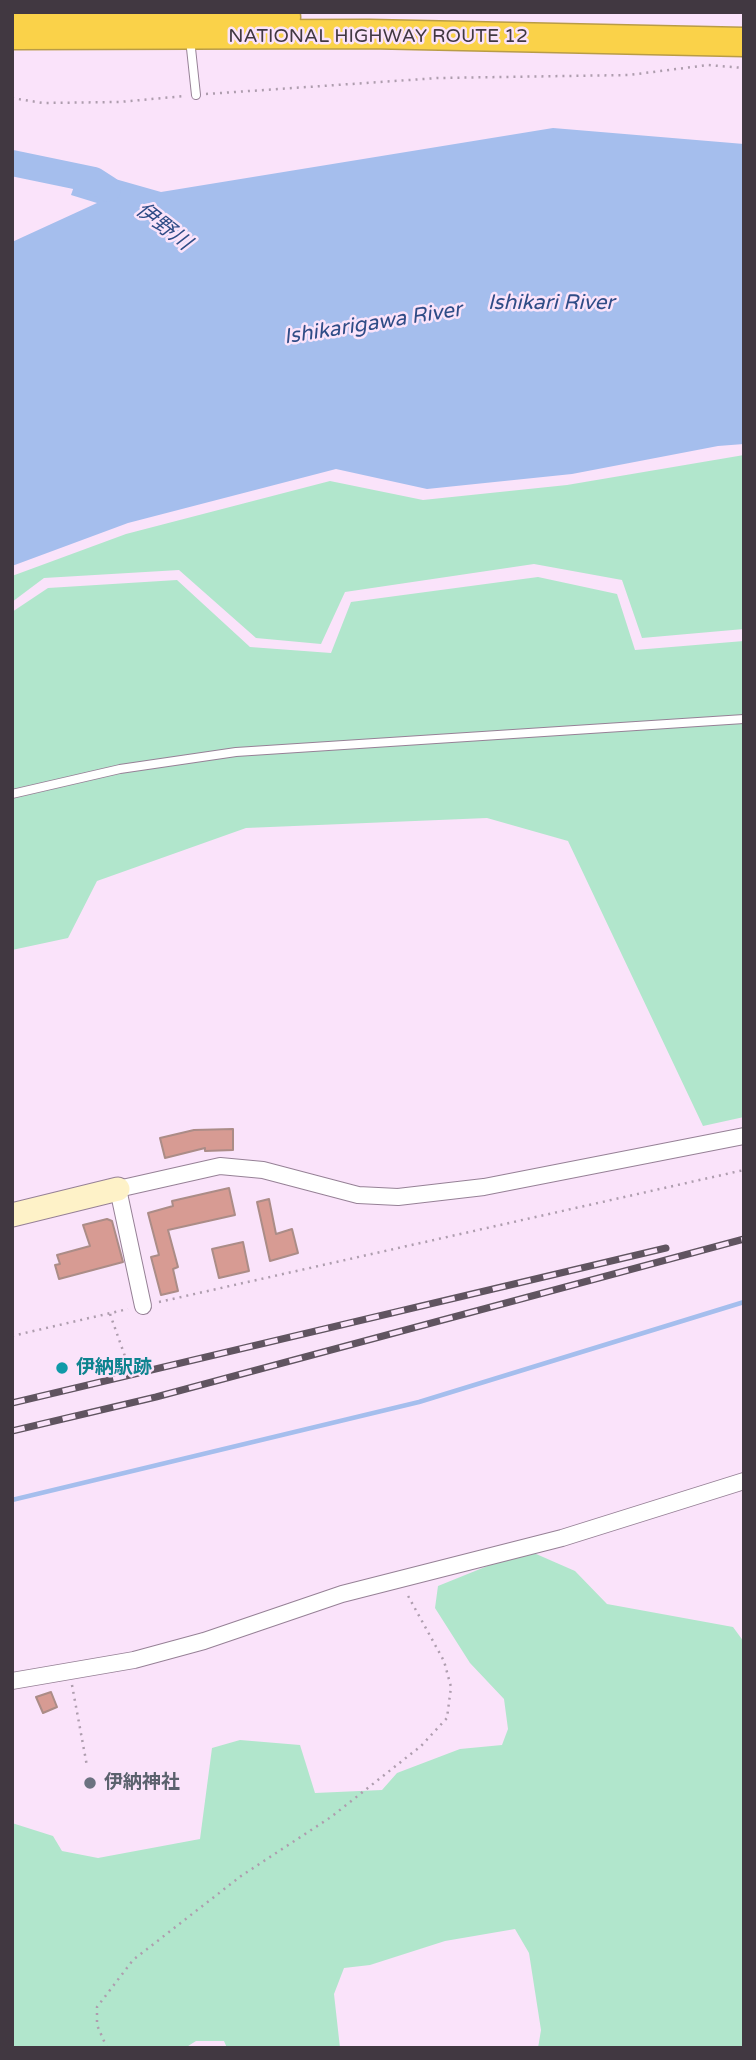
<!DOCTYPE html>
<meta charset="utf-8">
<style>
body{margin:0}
#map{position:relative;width:756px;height:2060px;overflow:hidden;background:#fae3fa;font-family:"Varela Round",sans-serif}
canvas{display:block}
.frame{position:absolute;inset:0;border:14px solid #413841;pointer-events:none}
</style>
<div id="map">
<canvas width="756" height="2060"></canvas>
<div class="frame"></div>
</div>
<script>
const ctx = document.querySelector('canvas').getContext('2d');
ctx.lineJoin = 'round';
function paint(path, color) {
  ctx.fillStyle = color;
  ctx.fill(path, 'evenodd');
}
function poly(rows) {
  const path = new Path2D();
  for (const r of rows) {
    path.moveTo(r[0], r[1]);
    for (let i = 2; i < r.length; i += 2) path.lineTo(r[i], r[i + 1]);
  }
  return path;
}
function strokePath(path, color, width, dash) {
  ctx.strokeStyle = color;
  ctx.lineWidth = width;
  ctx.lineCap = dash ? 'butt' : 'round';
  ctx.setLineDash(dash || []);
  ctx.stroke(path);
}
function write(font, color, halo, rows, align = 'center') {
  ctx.font = font + ' "Varela Round","Noto Sans JP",sans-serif';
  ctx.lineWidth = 5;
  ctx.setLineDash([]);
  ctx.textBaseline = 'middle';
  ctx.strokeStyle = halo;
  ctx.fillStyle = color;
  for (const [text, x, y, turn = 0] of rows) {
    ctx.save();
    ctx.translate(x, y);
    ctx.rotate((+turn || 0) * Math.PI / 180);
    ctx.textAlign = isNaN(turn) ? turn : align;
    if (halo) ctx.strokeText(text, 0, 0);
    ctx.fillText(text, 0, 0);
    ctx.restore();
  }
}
const green = poly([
 [744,455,744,629,642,638,622,580,534,564,345,592,321,644,256,638,179,570,44,578,12,602,12,576,126,534,330,481,423,500,567,485],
 [538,577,617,594,635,650,744,641,744,1117,703,1126,568,841,487,818,246,828,97,881,68,938,12,950,12,612,48,588,177,580,250,647,331,653,351,602],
 [527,1550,575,1571,607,1604,733,1627,744,1642,744,2048,538,2048,541,2030,529,1953,515,1929,445,1941,370,1965,344,1968,334,1994,340,2048,227,2048,224,2041,196,2041,185,2048,12,2048,12,1823,53,1836,62,1851,98,1858,200,1839,212,1748,240,1740,300,1745,315,1793,382,1790,397,1773,460,1749,502,1745,508,1729,504,1699,470,1663,435,1608,438,1586]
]);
const water = poly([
 [553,128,744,144,744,444,718,446,572,474,427,489,336,469,128,523,12,566,12,242,97,203,71,195,80,169,161,192]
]);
const stream = poly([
 [12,1500,419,1402,744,1302]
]);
const river = poly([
 [12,163,94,180,108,189]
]);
const building = poly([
 [233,1129,233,1150,205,1151,205,1148,165,1158,160,1138,194,1130,233,1129],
 [229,1188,235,1215,168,1230,178,1267,173,1269,178,1291,161,1295,151,1257,159,1255,148,1213,173,1206,172,1201,229,1188],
 [269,1199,276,1234,292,1229,298,1253,270,1261,257,1202,269,1199],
 [107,1219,112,1221,123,1262,59,1279,55,1265,60,1264,57,1255,90,1246,83,1225,107,1219],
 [243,1242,249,1271,219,1278,212,1249,243,1242],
 [51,1692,57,1707,43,1713,36,1697,51,1692]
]);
const path = poly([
 [206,94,438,78,629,75,708,65,744,68],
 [12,98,43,103,119,102,185,96],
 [159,1302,744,1170],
 [110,1314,127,1362],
 [12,1336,128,1309],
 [72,1685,87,1766],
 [107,2048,97,2025,97,2007,133,1960,241,1876,331,1817,421,1746,447,1718,451,1687,444,1661,407,1594]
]);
const lane = poly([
 [190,39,196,95],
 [12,794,120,769,236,752,744,719]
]);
const street = poly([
 [143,1306,118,1189,220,1166,263,1170,358,1195,398,1197,484,1187,744,1136],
 [12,1681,134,1660,204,1641,342,1594,562,1538,744,1481]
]);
const secondary = poly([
 [12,1215,118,1189]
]);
const highway = poly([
 [23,12,286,17],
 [12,35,369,34,744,42]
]);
const rail = poly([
 [12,1403,666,1248],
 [12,1431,156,1397,744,1239]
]);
const markers = [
 [62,1368,7,"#0f9aa8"],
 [90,1783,7,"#6b7280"]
];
const streetNames = [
 ["NATIONAL HIGHWAY ROUTE 12",378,37]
];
const cultureNames = [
 ["伊納駅跡",76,1368]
];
const worshipNames = [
 ["伊納神社",104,1783]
];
const waterNames = [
 ["伊野川",163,227,38],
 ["Ishikari River",551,303],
 ["Ishikarigawa River",373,324,-9]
];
paint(green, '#b1e6cc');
paint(water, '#a5beed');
strokePath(stream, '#a5beed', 4.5);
strokePath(river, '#a5beed', 26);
paint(building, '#d79b93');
strokePath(building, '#ab8c87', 2);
strokePath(lane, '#968196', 10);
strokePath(street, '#968196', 18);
strokePath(secondary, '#968196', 25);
strokePath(highway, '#b99c46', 31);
strokePath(path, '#ae9dae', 2.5, [2, 5]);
strokePath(lane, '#fff', 8);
strokePath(street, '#fff', 16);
strokePath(secondary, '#fef2c8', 23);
strokePath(highway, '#fad249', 28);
strokePath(rail, '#605460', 7);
strokePath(rail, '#fae3fa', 4.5, [13]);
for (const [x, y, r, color] of markers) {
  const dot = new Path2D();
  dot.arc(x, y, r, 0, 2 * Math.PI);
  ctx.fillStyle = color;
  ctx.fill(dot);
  strokePath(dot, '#fae3fa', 2.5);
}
write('19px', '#413841', '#fae3fa', streetNames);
write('bold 19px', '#0d838f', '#fae3fa', cultureNames, 'left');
write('bold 19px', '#5b616d', '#fae3fa', worshipNames, 'left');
write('italic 21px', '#2f4c86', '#fae3fa', waterNames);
</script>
